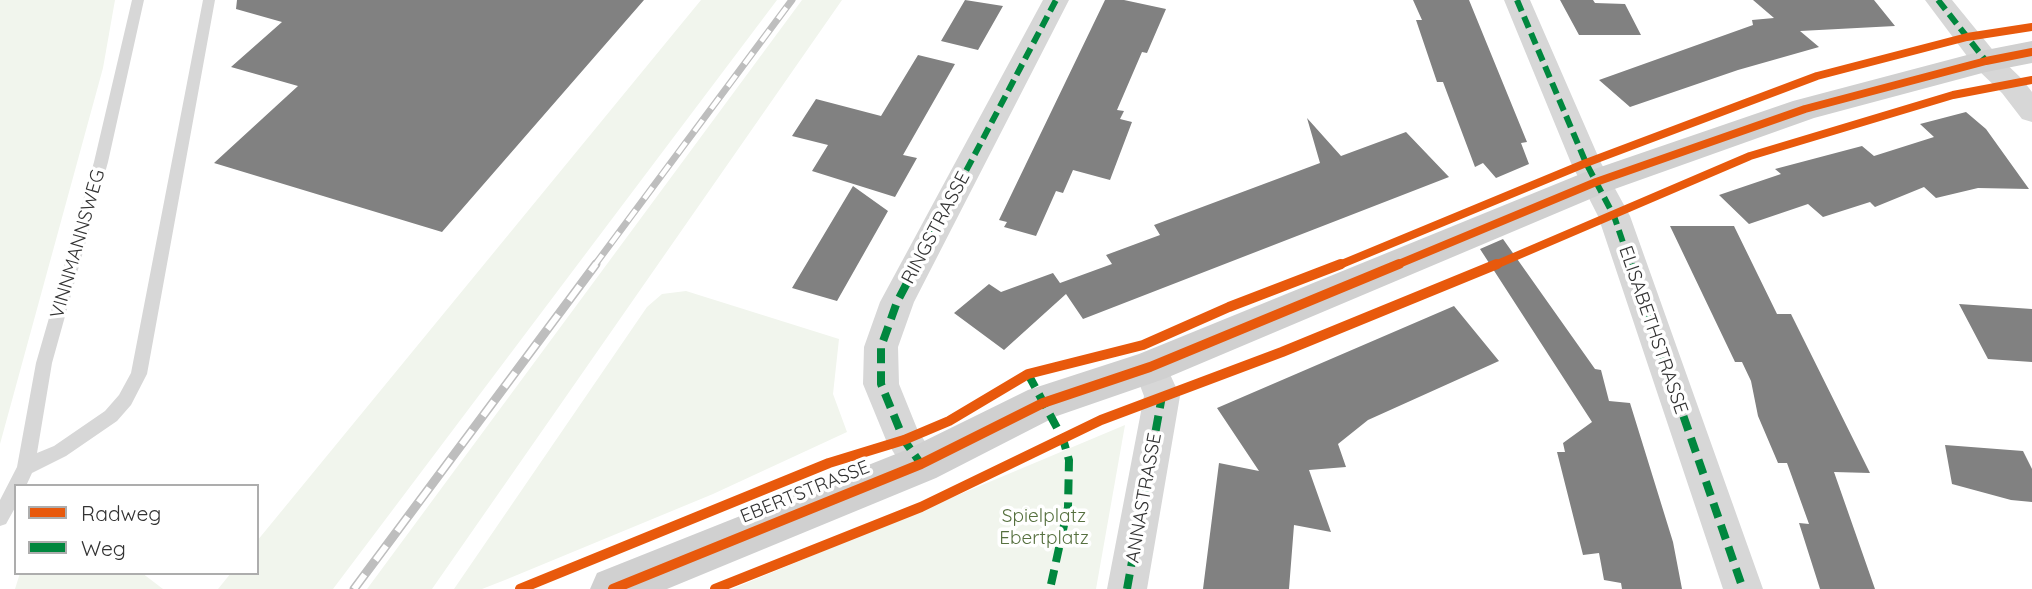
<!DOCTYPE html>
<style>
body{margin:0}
#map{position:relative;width:2032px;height:589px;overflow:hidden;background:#fff;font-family:Quicksand,sans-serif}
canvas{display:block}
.legend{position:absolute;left:14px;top:484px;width:245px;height:91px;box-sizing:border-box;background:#fff;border:2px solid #adadad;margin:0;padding:9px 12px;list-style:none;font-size:21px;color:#333}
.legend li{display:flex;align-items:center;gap:14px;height:35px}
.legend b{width:35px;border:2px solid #adadad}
</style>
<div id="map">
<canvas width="2032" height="589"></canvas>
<ul class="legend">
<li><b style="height:9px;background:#e8590c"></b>Radweg</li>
<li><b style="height:9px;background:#00873e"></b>Weg</li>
</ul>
</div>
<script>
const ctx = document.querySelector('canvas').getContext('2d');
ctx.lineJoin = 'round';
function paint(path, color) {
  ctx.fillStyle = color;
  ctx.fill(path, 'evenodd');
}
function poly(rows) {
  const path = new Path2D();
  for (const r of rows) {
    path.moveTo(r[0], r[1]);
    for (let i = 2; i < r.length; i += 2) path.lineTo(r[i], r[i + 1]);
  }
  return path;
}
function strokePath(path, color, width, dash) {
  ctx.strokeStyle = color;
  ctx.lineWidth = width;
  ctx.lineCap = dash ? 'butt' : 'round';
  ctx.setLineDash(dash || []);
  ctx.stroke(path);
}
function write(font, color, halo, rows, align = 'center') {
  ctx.font = font + ' Quicksand,sans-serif';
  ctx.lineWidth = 7;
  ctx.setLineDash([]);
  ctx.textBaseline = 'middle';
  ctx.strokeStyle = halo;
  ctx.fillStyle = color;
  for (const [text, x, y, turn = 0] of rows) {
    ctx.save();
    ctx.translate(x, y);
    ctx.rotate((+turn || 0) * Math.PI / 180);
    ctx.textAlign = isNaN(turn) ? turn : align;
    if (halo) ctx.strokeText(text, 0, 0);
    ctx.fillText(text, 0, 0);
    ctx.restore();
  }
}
const green = poly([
 [0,0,115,0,103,68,0,444],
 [701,0,777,0,333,589,218,589,231,573,257,573,257,541],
 [802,0,842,0,432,589,367,589],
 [686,291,839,339,833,394,847,432,713,494,505,580,482,589,454,589,647,307,662,294],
 [1125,425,1096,589,732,589,994,480],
 [20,573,142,573,163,589,15,589]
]);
const building = poly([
 [237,0,644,0,442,232,214,163,298,86,231,67,282,22,236,9],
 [965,0,1003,6,978,50,941,41],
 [1105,0,1124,0,1166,9,1147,53,1142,52,1117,110,1124,111,1120,119,1132,122,1110,180,1073,170,1063,193,1056,191,1036,236,1004,227,1007,222,999,220],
 [1413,0,1469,0,1527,142,1521,143,1529,164,1496,178,1483,163,1475,167,1443,82,1437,82,1416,20,1422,20],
 [1560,0,1593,0,1595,3,1625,4,1641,35,1579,35],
 [1753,0,1874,0,1895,26,1800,31,1819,47,1738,70,1630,107,1599,80,1753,25,1752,20,1774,18],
 [918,55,955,64,903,155,917,158,895,197,812,171,828,145,792,136,816,99,881,116],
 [1966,112,1986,129,2029,189,1978,188,1936,198,1924,187,1875,207,1870,202,1823,217,1808,204,1749,224,1719,195,1781,174,1775,169,1862,146,1874,156,1934,137,1920,124],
 [1307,118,1341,156,1406,132,1449,177,1083,319,1066,294,1004,350,954,313,989,284,1001,292,1053,273,1060,283,1112,264,1106,255,1160,235,1154,225,1320,163],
 [853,186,888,211,837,301,792,288],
 [1670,226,1734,226,1777,314,1791,314,1870,473,1834,472,1875,589,1820,589,1799,523,1809,524,1787,463,1778,463,1758,416,1751,381,1742,362,1735,362],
 [1503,239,1595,369,1601,370,1609,401,1630,403,1673,542,1682,589,1622,589,1621,583,1604,580,1599,553,1583,555,1557,452,1565,452,1563,443,1592,422,1480,249],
 [1959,304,2032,309,2032,362,1988,359],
 [1454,306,1499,361,1368,420,1338,444,1346,467,1309,470,1331,532,1294,525,1289,589,1203,589,1219,463,1259,471,1217,408],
 [1945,445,2023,451,2032,469,2032,502,2011,500,1952,484]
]);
const lane = poly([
 [132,0,144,0,108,162,52,363,37,453,54,446,105,411,119,395,131,373,203,0,215,0,147,374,131,405,117,421,66,456,32,473,26,486,16,486,16,506,6,524,0,526,0,500,17,467,36,363,94,162,132,0]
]);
const street = poly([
 [1043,0,1069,0,914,302,898,347,899,384,918,431,940,464,934,476,921,481,908,476,886,440,863,384,864,347,880,302,1043,0],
 [1504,0,1530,0,1601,163,1630,216,1763,589,1723,589,1598,216,1571,163,1504,0],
 [1925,0,1952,0,1996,54,2022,79,2032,92,2032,122,2022,119,2002,93,1976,68,1925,0],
 [1150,352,1162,357,1180,396,1147,589,1107,589,1144,396,1133,367,1138,357,1150,352]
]);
const secondary = poly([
 [2032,41,2032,63,1986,72,1814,118,1609,191,1164,379,1057,416,936,478,667,589,590,589,597,573,906,450,1028,390,1139,354,1583,173,1793,101,1986,50,2032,41]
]);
const railFar1 = poly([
 [594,266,792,0]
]);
const rail = poly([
 [354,589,596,264]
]);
const quietFar1 = poly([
 [1517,0,1586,163,1614,216,1631,266],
 [1938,0,1986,61],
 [916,266,1056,0]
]);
const quiet = poly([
 [917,264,897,302,881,347,881,384,904,440,921,464],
 [1631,264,1743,589],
 [1028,374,1063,439,1069,460,1068,507,1050,589],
 [1127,589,1162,396]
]);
const cyclewayFar1 = poly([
 [1337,266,1586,163,1817,76,1967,37,2032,27],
 [1394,266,1596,182,1805,109,1986,61,2032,52],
 [1493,266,1750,156,1953,95,2032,80]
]);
const cycleway = poly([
 [520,589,829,463,904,440,949,421,1028,374,1143,345,1229,307,1341,264],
 [613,589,921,464,1043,403,1150,367,1399,264],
 [715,589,921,507,1101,420,1282,352,1497,264]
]);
const streetNames = [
 ["RINGSTRASSE",936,228,-62],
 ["VINNMANNSWEG",78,244,-74],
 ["ELISABETHSTRASSE",1653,330,71],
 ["EBERTSTRASSE",805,492,-22],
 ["ANNASTRASSE",1144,498,-80]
];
const parkNames = [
 ["Spielplatz",1044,516],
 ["Ebertplatz",1044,538]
];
paint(green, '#f1f5ed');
paint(building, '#818181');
paint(lane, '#d7d7d7');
paint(street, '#d7d7d7');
paint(secondary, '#d0d0d0');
strokePath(railFar1, '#bebebe', 7);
strokePath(rail, '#bebebe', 9);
strokePath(railFar1, '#fff', 4.5, [14]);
strokePath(rail, '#fff', 6, [18]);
strokePath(quietFar1, '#00873e', 6, [12, 6]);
strokePath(quiet, '#00873e', 8, [15, 8]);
strokePath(cyclewayFar1, '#e8590c', 8);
strokePath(cycleway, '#e8590c', 10);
write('19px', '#333', '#fff', streetNames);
write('19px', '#56703f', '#fff', parkNames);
</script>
